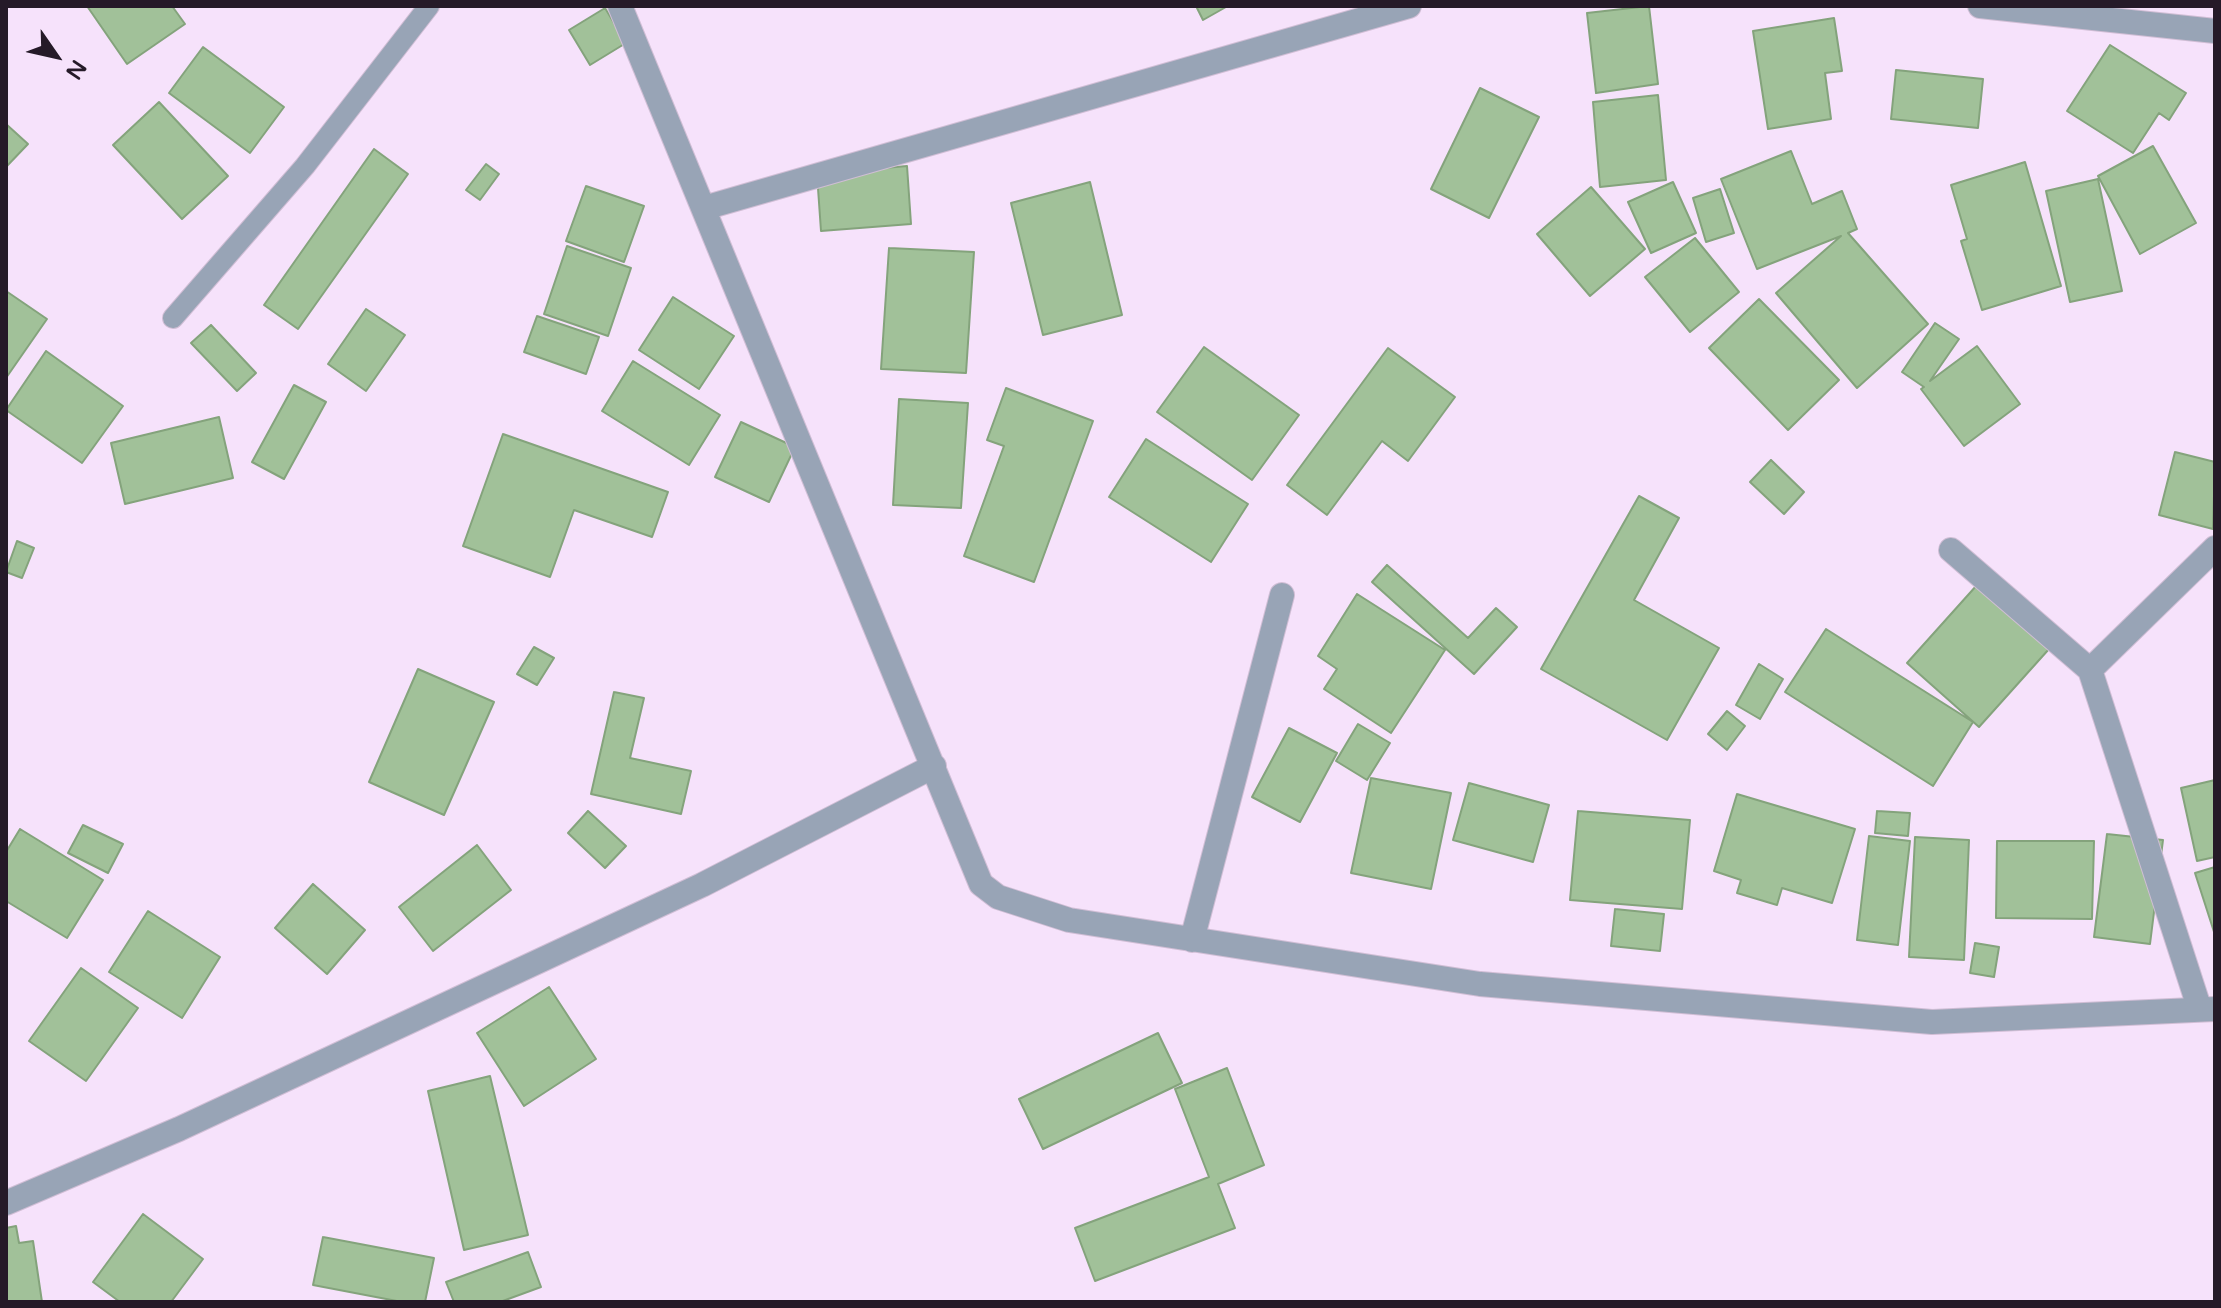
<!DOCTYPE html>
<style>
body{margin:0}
#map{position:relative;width:2221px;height:1308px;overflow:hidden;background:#f6e2fb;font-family:"Varela Round",sans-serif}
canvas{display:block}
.frame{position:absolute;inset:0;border:8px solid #251a28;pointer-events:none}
.north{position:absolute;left:16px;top:16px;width:80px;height:80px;-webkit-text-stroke:6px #f6e2fb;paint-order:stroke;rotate:124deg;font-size:22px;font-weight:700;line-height:32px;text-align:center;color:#251a28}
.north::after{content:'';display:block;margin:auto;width:28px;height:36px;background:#251a28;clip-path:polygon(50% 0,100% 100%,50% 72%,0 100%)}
</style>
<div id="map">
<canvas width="2221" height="1308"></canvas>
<div class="frame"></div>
<div class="north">N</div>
</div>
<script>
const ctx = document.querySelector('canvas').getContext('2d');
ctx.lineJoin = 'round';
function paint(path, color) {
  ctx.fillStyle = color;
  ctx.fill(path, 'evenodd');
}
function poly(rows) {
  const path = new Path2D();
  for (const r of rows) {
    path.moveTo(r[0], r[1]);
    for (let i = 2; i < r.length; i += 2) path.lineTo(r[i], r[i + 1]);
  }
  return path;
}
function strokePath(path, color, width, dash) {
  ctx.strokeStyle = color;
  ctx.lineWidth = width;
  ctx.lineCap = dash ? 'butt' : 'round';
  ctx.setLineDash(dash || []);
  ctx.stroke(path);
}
const building = poly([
 [87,6,172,6,185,24,127,64,87,6],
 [1196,6,1225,6,1226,7,1203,20,1196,6],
 [1649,6,1658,84,1596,93,1587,13,1649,6],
 [605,8,626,43,590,65,569,30,605,8],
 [1834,18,1842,71,1825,73,1831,119,1768,129,1753,31,1834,18],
 [2110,45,2186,93,2169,120,2159,113,2133,153,2067,111,2110,45],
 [203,47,284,107,250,153,169,93,203,47],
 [1896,70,1983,79,1978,128,1891,119,1896,70],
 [1480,88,1539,117,1489,218,1431,189,1480,88],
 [1658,95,1666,180,1600,187,1593,102,1658,95],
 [159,102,228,176,182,219,113,145,159,102],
 [6,124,28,144,6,167,6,124],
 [2153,146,2196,223,2140,254,2098,176,2153,146],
 [374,149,408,174,298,329,264,305,374,149],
 [1791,151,1812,204,1842,191,1857,229,1848,233,1928,324,1857,388,1776,293,1841,236,1757,269,1721,179,1791,151],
 [2025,162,2061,286,1982,310,1961,241,1967,239,1951,185,2025,162],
 [486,164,499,174,480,200,466,190,486,164],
 [907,166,911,224,821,231,817,174,907,166],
 [2098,179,2122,291,2070,302,2046,191,2098,179],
 [1090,182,1122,315,1043,335,1011,203,1090,182],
 [1673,182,1696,233,1651,253,1628,202,1673,182],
 [586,186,644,206,624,262,566,241,586,186],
 [1591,187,1645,249,1590,296,1537,234,1591,187],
 [1720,189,1734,233,1706,242,1693,198,1720,189],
 [1695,238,1739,292,1690,332,1645,277,1695,238],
 [567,246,631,268,608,336,544,314,567,246],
 [889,248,974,252,966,373,881,369,889,248],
 [6,291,47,319,6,378,6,291],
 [673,297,734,336,699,389,639,350,673,297],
 [1759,299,1839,380,1788,430,1709,348,1759,299],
 [366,309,405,335,366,391,328,364,366,309],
 [537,316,599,337,586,374,524,352,537,316],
 [1935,323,1959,339,1930,381,1977,346,2020,404,1964,446,1921,389,1924,387,1902,372,1935,323],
 [211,325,256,373,237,391,191,343,211,325],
 [1204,347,1299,415,1252,480,1157,412,1204,347],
 [1388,348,1455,397,1408,461,1382,441,1327,515,1287,485,1388,348],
 [46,351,123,406,82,463,6,410,46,351],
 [633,361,720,415,689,465,602,411,633,361],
 [294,385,326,402,284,479,252,462,294,385],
 [1006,388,1093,421,1034,582,964,556,1004,446,987,440,1006,388],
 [899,399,968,403,961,508,893,505,899,399],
 [219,417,233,478,125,504,111,443,219,417],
 [741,422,795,447,769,502,715,477,741,422],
 [503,434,668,492,652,537,574,510,550,577,463,546,503,434],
 [1146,439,1248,504,1211,562,1109,497,1146,439],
 [2175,452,2215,462,2213,529,2159,515,2175,452],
 [1771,460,1804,492,1784,514,1750,482,1771,460],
 [1639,496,1679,518,1634,600,1719,648,1667,740,1541,669,1639,496],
 [17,541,34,548,22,578,6,572,17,541],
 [1387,565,1468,638,1496,608,1517,627,1474,674,1372,582,1387,565],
 [1977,585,2049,649,1979,727,1907,663,1977,585],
 [1357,594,1445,650,1391,733,1324,689,1337,669,1318,656,1357,594],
 [1826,629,1973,722,1933,786,1785,692,1826,629],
 [534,647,554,658,537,685,517,674,534,647],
 [1759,664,1783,679,1760,719,1736,705,1759,664],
 [418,669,494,702,444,815,369,782,418,669],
 [614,692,644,698,630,758,691,771,681,814,591,794,614,692],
 [1727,711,1745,726,1727,750,1708,734,1727,711],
 [1358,724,1390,743,1367,780,1336,761,1358,724],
 [1289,728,1337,753,1300,822,1252,797,1289,728],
 [1371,778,1451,793,1431,889,1351,873,1371,778],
 [2215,780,2215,857,2197,861,2181,788,2215,780],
 [1469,783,1549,805,1533,862,1453,840,1469,783],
 [1737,794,1855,829,1832,903,1782,888,1777,905,1737,893,1741,880,1714,871,1737,794],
 [588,811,626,846,605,868,568,833,588,811],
 [1578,811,1690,820,1682,909,1570,900,1578,811],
 [1877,811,1910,813,1908,836,1875,833,1877,811],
 [83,825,123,844,108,873,68,853,83,825],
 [20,829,103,880,67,938,6,901,6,852,20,829],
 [2107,834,2163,840,2150,944,2094,937,2107,834],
 [1869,836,1910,841,1898,945,1857,940,1869,836],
 [1915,837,1969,840,1964,960,1909,957,1915,837],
 [1997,841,2094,841,2092,919,1996,918,1997,841],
 [477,845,511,890,433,951,399,907,477,845],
 [2215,867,2215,935,2195,873,2215,867],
 [313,884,365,930,327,974,275,928,313,884],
 [1615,909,1664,914,1660,951,1611,946,1615,909],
 [148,911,220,957,182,1018,109,972,148,911],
 [1975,943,1999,947,1994,977,1970,973,1975,943],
 [81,968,138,1008,86,1081,29,1041,81,968],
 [549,987,596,1059,524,1106,477,1033,549,987],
 [1158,1033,1182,1083,1043,1149,1019,1099,1158,1033],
 [1227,1068,1264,1165,1218,1184,1235,1228,1095,1281,1075,1228,1209,1177,1175,1089,1227,1068],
 [490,1076,528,1235,464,1250,428,1091,490,1076],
 [143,1214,203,1259,171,1302,120,1302,93,1282,143,1214],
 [16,1226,19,1243,33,1241,42,1302,6,1302,6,1228,16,1226],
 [323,1237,434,1258,425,1302,402,1302,313,1285,323,1237],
 [528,1252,541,1287,500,1302,454,1302,446,1282,528,1252]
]);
const lane = poly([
 [173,318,305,166,429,6]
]);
const street = poly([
 [620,6,981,884,998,897,1069,920,1480,984,1932,1022,2215,1009],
 [1980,6,2215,31],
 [704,208,1409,6],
 [1951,550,2090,670,2199,1007],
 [2090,670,2215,548],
 [1192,940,1282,595],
 [6,1203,179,1129,702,885,934,766]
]);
paint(building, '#a1c199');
strokePath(building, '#84a37c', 2);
strokePath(lane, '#d0bed5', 22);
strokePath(street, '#d0bed5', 26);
strokePath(lane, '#98a4b6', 20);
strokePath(street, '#98a4b6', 24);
</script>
